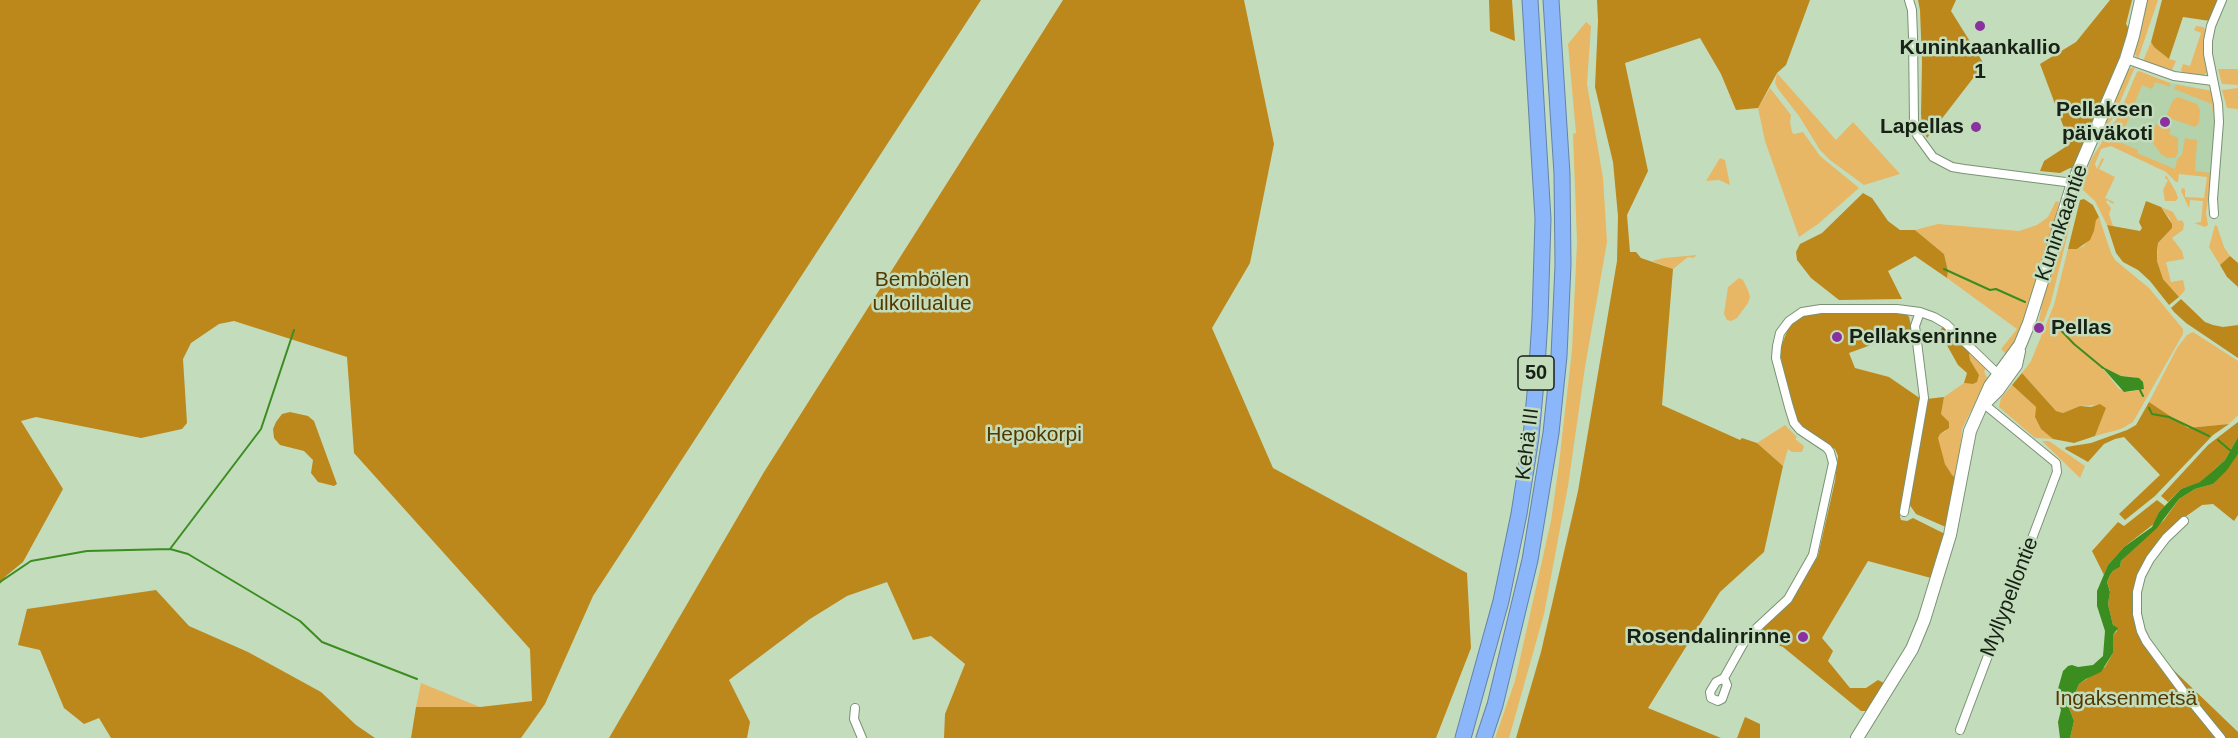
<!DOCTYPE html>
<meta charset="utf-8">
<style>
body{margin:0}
canvas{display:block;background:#c3dcbc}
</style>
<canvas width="2238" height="738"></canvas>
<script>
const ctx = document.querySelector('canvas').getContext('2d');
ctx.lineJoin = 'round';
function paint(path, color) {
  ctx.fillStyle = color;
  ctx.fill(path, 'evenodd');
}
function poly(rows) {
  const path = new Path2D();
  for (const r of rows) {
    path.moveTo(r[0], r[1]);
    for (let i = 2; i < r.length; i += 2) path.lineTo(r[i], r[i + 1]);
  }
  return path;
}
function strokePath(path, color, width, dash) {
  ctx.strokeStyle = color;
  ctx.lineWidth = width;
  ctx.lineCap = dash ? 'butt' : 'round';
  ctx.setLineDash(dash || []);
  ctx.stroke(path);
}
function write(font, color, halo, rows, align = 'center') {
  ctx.font = font + ' Helvetica,sans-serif';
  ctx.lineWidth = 5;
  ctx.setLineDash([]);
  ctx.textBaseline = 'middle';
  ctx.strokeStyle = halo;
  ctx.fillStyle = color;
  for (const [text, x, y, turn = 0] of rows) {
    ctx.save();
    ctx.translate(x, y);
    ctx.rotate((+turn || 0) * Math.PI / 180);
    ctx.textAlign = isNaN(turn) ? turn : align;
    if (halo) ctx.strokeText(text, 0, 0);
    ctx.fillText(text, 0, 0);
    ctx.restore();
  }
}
const built = poly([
 [2139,71,2162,81,2213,91,2216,106,2212,176,2167,170,2101,141,2118,117,2137,72]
]);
const green = poly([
 [2146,0,2158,0,2138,59,2134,52],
 [1586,22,1591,26,1587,84,1603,178,1607,242,1585,367,1568,486,1544,614,1509,738,1495,738,1515,681,1551,521,1559,464,1572,350,1577,242,1573,134,1576,133,1568,44],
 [2196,26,2203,27,2207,31,2204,45,2208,72,2202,76,2184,75,2181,70,2183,64,2190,66,2201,33,2194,30],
 [2151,42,2154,47,2169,59,2176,61,2172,70,2143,61],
 [2135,67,2113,118,2100,135,2125,70],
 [2218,69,2238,69,2238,85,2222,84],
 [2139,71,2170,83,2170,87,2155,82,2152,89,2142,85,2119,142,2138,150,2137,153,2175,169,2177,159,2182,155,2185,138,2197,140,2195,171,2210,173,2213,169,2206,213,2208,225,2205,227,2194,223,2201,222,2203,201,2190,200,2189,208,2181,191,2182,188,2185,189,2185,197,2204,198,2207,177,2179,174,2178,182,2176,182,2166,172,2111,146,2101,149,2095,164,2097,169,2102,158,2104,159,2099,169,2115,177,2105,198,2114,202,2113,204,2107,200,2106,202,2111,208,2109,214,2113,226,2107,225,2095,201,2083,190,2086,173,2092,158,2118,117,2137,72],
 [1777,73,1836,140,1853,122,1900,174,1864,185,1830,160,1820,150,1799,116,1778,89,1775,83],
 [2176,85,2213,91,2216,106,2216,127,2214,127,2212,104,2174,89],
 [1770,88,1791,115,1790,122,1792,132,1794,134,1803,132,1820,156,1859,188,1818,224,1799,237,1765,141,1758,108],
 [2238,88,2238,109,2227,108,2222,90],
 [2178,97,2197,104,2200,110,2199,123,2195,127,2166,117,2173,100],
 [2156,124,2171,129,2169,134,2178,138,2178,152,2175,158,2167,158,2161,154,2150,139],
 [1720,158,1725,160,1730,185,1719,180,1706,181],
 [2166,175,2176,192,2178,198,2176,201,2165,201,2163,190,2168,180,2165,178],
 [2072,195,2077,196,2051,302,2043,323,2039,321,2043,297],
 [2056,201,2059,202,2056,219,2025,323,2008,356,2001,349,2017,329,1947,278,1948,271,1944,254,1915,230,1938,224,2019,231,2037,225,2048,217],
 [2161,207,2173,212,2178,221,2182,220,2184,224,2183,230,2172,238,2182,251,2184,259,2166,262,2171,282,2183,280,2184,284,2185,290,2179,297,2163,279,2157,261,2158,243,2172,228,2170,219],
 [2099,217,2111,253,2115,260,2149,288,2183,329,2183,334,2133,422,2121,429,2095,436,2106,408,2097,405,2080,406,2063,413,2056,411,2022,373,2031,361,2054,305,2068,249,2077,249,2084,246,2094,231,2096,220],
 [2101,366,2121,376,2135,377,2138,390,2128,392,2119,389],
 [2215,225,2217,226,2224,247,2230,256,2220,265,2209,247],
 [1697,255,1693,258,1688,257,1673,269,1652,261,1664,258],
 [1739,278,1743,280,1748,290,1750,297,1748,303,1737,318,1731,321,1727,320,1724,314,1728,287],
 [2193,332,2238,361,2238,415,2229,424,2188,428,2149,402,2177,348,2187,335],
 [1971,353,1986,369,1984,371,1987,378,1962,429,1957,479,1952,475,1945,464,1937,438,1940,434,1946,431,1946,419,1941,414,1944,397,1964,383,1973,384,1977,382,1976,370,1970,360,1969,354],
 [2012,385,2036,407,2035,417,2041,429,2053,439,2035,438,1999,407,2001,398],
 [1785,425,1797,437,1795,439,1804,446,1802,452,1792,452,1788,449,1783,466,1757,443],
 [2042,441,2049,441,2085,466,2080,478],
 [421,683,480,707,416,707]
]);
const forest = poly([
 [0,0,981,0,593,596,545,704,521,738,411,738,416,707,480,707,532,701,530,649,354,453,347,357,234,321,219,324,191,343,183,359,187,423,182,429,141,438,36,417,21,421,63,489,23,562,6,576,0,584],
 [1063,0,1244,0,1274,144,1250,263,1212,328,1273,468,1467,573,1471,648,1436,738,944,738,945,714,965,664,931,636,913,640,887,582,847,596,810,619,729,680,750,722,747,738,609,738,764,472],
 [1489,0,1512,0,1515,41,1490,31],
 [1597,0,1810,0,1786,65,1777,73,1758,108,1736,110,1721,74,1700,38,1625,63,1648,171,1627,215,1630,252,1636,252,1641,258,1673,269,1662,405,1740,440,1742,438,1757,443,1783,466,1764,552,1720,592,1648,708,1721,738,1516,738,1541,652,1578,491,1617,261,1618,216,1613,162,1595,87,1598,21],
 [1918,0,1956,0,1951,11,1984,64,1927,138,1922,128,1921,114,1922,62,1920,10],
 [2110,0,2132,0,2126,24,2131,32,2075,168,2070,168,2060,173,2040,171,2044,161,2070,144,2040,64,2076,42],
 [2162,0,2219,0,2210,21,2183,17,2169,59,2154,47,2151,42],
 [1863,193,1872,198,1888,221,1900,230,1915,230,1944,254,1948,271,1947,278,1915,256,1888,271,1902,299,1839,300,1811,278,1797,260,1796,252,1800,244,1822,233],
 [2084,199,2093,205,2099,217,2096,220,2094,231,2090,240,2077,249,2068,249,2080,200],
 [2146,201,2161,207,2172,224,2172,228,2158,243,2157,251,2157,261,2163,279,2179,297,2169,305,2150,281,2138,270,2123,262,2116,253,2107,225,2140,231,2142,228,2139,222],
 [2230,256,2238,263,2238,287,2227,277,2220,265],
 [2181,299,2205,322,2213,325,2223,327,2238,325,2238,358,2186,323,2174,312,2171,308],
 [1815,312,1906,313,1909,317,1912,330,1849,353,1855,368,1889,377,1921,399,1900,517,1901,520,1907,521,1913,518,1945,534,1931,578,1868,561,1822,638,1833,651,1828,661,1850,688,1866,688,1878,680,1886,684,1867,711,1861,711,1783,647,1755,636,1789,604,1818,556,1835,481,1838,456,1835,449,1806,431,1797,420,1782,365,1780,349,1790,324,1801,317],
 [1944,326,1971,353,1969,354,1970,360,1979,375,1977,382,1973,384,1964,383,1967,373,1958,365,1939,331],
 [2022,373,2056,411,2063,413,2080,406,2091,407,2100,404,2106,408,2095,436,2074,443,2053,439,2041,429,2035,417,2036,407,2012,385],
 [1944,397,1941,414,1949,422,1949,428,1940,434,1938,438,1945,464,1952,475,1957,479,1948,528,1916,514,1909,504,1926,399],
 [2149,402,2188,428,2229,424,2213,435,2155,496,2125,520,2119,514,2160,475,2124,437,2115,439,2104,444,2088,462,2065,449,2066,447,2091,443,2127,430,2136,425],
 [290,412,308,416,314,421,337,484,334,486,318,482,311,473,313,460,304,451,280,445,274,438,273,429,276,422,282,414],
 [2238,422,2238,437,2225,460,2214,470,2201,482,2181,489,2168,502,2161,496,2208,445],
 [2238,454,2238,515,2234,521,2213,504,2202,505,2185,517,2158,544,2140,569,2133,599,2135,622,2162,659,2238,732,2238,738,2070,738,2074,721,2069,708,2079,684,2105,667,2113,653,2113,635,2117,631,2113,625,2108,604,2110,591,2107,582,2110,575,2113,571,2120,567,2121,561,2164,520,2179,499,2195,489,2213,484],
 [2157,500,2165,506,2159,512,2155,523,2124,547,2108,565,2104,575,2092,551,2118,522,2124,526],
 [156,590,189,626,248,652,321,692,356,725,375,738,111,738,99,718,84,724,64,708,40,650,18,645,27,609],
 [1745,717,1760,724,1760,738,1737,738]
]);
const water = poly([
 [2101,366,2121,376,2139,378,2143,382,2144,389,2124,392],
 [2238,437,2238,454,2227,470,2213,484,2195,489,2179,499,2157,528,2121,561,2120,567,2113,571,2110,575,2107,582,2110,592,2108,604,2113,625,2118,628,2113,635,2113,653,2101,672,2086,679,2079,684,2069,708,2074,721,2070,738,2060,738,2058,722,2061,710,2056,696,2063,671,2068,666,2072,665,2078,667,2093,665,2103,656,2105,631,2097,606,2097,591,2108,565,2124,547,2152,527,2159,512,2181,489,2200,482,2214,470,2225,460]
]);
const stream = poly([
 [1944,269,1990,290,1996,289,2025,302],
 [2052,321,2074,344,2103,368],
 [2139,388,2143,396],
 [2149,408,2152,414,2169,417,2209,436],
 [2218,440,2232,452],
 [170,549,261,429,294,330],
 [0,582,31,561,87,551,170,549,188,554,300,621,322,642,417,679]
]);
const street = poly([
 [1909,0,1912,10,1913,37,1914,121,1917,135,1933,157,1952,167,1964,169,2073,183],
 [2126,59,2174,76,2213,81],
 [2214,214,2213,199,2219,122,2218,104,2208,54,2208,41,2211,26,2222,0],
 [1904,512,1924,398,1915,326,1920,312],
 [2184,521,2166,538,2150,559,2141,576,2137,592,2137,614,2141,631,2146,641,2186,695,2221,738],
 [1724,678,1727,685,1722,699,1718,701,1711,698,1710,692,1716,682,1724,678,1747,637,1788,599,1813,555,1833,463,1830,452,1827,448,1800,430,1794,423,1789,407,1776,358,1777,346,1780,333,1789,321,1802,312,1821,309,1897,309,1920,312,1934,317,1946,324,2002,378],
 [855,708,854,719,862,738],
 [1960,730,2057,472,2056,463,1984,404]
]);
const secondary = poly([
 [1987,401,1998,390,2016,365,2019,351],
 [1857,738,1912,649,1924,620,1950,535,1970,431,1990,386,2020,345,2029,323,2073,183,2126,59,2133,36,2141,0]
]);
const highway = poly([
 [1463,738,1501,601,1519,514,1531,437,1536,382,1540,319,1543,219,1530,0],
 [1484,738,1495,705,1530,560,1551,433,1559,356,1563,265,1562,174,1551,0]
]);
const markers = [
 [1980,26,6,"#89319e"],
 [2165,122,6,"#89319e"],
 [1976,127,6,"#89319e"],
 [2039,328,6,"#89319e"],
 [1837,337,6,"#89319e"],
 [1803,637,6,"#89319e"]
];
const shields = [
 [1536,373,36]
];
const shieldNames = [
 ["50",1536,373]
];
const poiNames = [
 ["Kuninkaankallio",1980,48,"center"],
 ["1",1980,72,"center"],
 ["Pellaksen",2153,110],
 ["päiväkoti",2153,134],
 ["Lapellas",1964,127],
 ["Pellas",2051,328,"left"],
 ["Pellaksenrinne",1849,337,"left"],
 ["Rosendalinrinne",1791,637]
];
const streetNames = [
 ["Kuninkaantie",2062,223,-71],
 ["Kehä III",1528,444,-83],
 ["Myllypellontie",2010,597,-69]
];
const parkNames = [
 ["Bembölen",922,280],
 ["ulkoilualue",922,304],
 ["Hepokorpi",1034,435],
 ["Ingaksenmetsä",2126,699]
];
paint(built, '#b4d2ac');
paint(green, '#e7b765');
paint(forest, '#bd881b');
paint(water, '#3b8d20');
strokePath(stream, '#3b8d20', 2);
strokePath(street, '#7a9274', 10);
strokePath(secondary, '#7a9274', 14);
strokePath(highway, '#6382aa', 17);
strokePath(street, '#fff', 8);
strokePath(secondary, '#fff', 12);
strokePath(highway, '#8cb6fa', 15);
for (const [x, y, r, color] of markers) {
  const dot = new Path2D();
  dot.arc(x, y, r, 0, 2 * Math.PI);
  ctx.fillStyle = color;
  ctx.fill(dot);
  strokePath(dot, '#c3dcbc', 2);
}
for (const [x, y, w] of shields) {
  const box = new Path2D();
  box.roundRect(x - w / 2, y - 17, w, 34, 4.5);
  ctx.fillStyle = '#c3dcbc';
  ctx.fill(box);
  strokePath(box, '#172115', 1.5);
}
write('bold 20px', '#172115', null, shieldNames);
write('bold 21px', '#172115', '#c3dcbc', poiNames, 'right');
write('21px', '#172115', '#c3dcbc', streetNames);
write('21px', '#533800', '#c3dcbc', parkNames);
</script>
